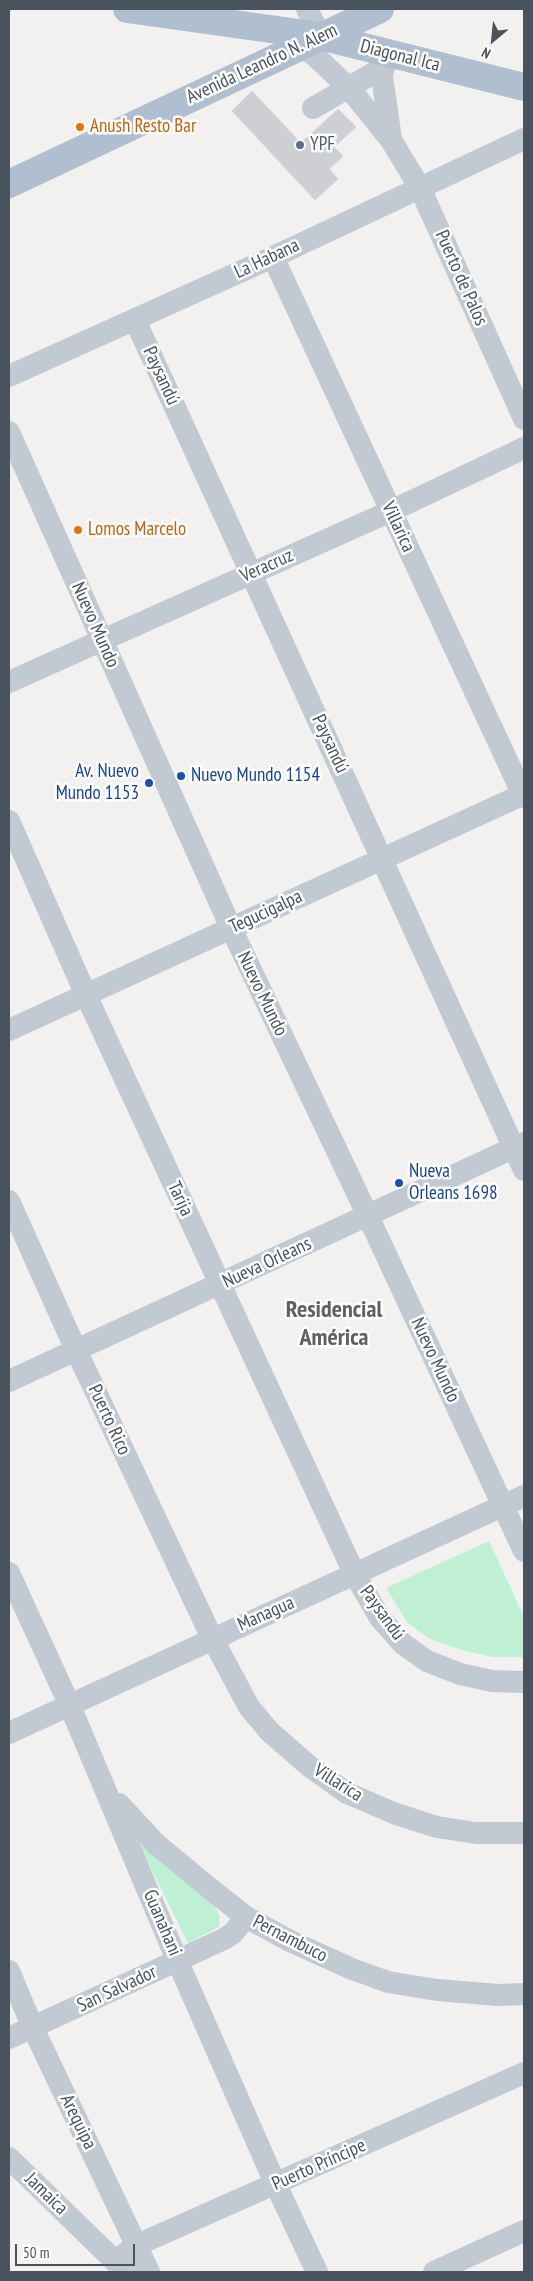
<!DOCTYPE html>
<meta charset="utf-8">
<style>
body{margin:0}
#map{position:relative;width:533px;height:2281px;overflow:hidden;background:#f3f0f0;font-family:"PT Sans Narrow",sans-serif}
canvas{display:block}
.frame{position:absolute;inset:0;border:10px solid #48535e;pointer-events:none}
.north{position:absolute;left:468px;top:15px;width:50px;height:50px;-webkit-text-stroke:4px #fff;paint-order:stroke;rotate:208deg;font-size:14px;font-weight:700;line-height:20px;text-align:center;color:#48535e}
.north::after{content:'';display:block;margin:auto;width:18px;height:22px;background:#48535e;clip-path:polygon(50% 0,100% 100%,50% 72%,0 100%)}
.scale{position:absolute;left:15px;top:2244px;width:120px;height:22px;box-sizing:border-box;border:2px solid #48535e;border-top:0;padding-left:6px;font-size:15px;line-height:18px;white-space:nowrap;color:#48535e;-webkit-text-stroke:4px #fff;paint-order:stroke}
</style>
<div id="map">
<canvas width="533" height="2281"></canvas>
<div class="frame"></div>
<div class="north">N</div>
<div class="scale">50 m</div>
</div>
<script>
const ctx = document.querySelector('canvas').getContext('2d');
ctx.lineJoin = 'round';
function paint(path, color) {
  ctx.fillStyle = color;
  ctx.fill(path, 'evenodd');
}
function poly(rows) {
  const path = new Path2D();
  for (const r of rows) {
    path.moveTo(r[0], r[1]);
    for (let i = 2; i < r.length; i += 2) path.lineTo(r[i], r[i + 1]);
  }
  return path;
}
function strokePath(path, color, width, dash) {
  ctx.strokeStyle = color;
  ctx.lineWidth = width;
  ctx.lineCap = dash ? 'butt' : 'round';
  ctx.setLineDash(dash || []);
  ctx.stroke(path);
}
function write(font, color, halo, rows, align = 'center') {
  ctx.font = font + ' "PT Sans Narrow",sans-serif';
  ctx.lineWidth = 5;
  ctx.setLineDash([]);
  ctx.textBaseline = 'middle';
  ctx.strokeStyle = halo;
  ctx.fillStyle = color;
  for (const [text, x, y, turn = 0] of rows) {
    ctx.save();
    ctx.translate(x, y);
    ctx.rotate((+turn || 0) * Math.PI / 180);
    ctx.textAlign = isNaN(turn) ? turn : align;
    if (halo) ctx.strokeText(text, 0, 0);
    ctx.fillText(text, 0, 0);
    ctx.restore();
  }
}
const green = poly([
 [489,1541,524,1617,524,1657,493,1657,465,1651,430,1639,408,1623,386,1588],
 [138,1842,215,1906,220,1917,219,1927,188,1943]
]);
const building = poly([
 [252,91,301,143,338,109,356,127,334,147,343,156,329,169,338,179,315,200,232,111,252,91]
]);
const minor = poly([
 [307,9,320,36],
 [299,46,314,55,349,88,391,140,420,188,524,419],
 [313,108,384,67],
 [391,139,382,76,384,67,391,54],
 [273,257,524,797],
 [135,320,524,1170],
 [9,376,273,257,524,139],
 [9,432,231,928,368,1216,524,1551],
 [9,682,391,511,524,448],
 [9,821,86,995,355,1575,380,1618,403,1644,427,1661,460,1674,492,1681,524,1682],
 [9,1030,524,794],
 [9,1201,76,1350,212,1638,249,1707,269,1731,309,1766,347,1793,396,1814,437,1827,476,1833,524,1833],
 [9,1381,524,1143],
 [9,1573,70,1706,177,1960,276,2185,317,2272],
 [9,1733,524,1496],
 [119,1804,156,1844,208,1887,246,1917,290,1941,352,1969,388,1982,437,1990,498,1995,524,1994],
 [9,1971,33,2028,149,2272],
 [9,2038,224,1939,233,1933,246,1917],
 [9,2158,126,2272],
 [115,2261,137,2245,524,2073],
 [434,2272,524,2231]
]);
const major = poly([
 [127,9,320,36,524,87],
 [9,184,380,9]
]);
const markers = [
 [80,127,5,"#e8710a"],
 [300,145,5,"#5c6f8a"],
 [78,530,5,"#e8710a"],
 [181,776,5,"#1a4fb4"],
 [149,783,5,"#1a4fb4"],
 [399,1183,5,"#1a4fb4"]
];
const streetNames = [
 ["Diagonal Ica",400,56,14],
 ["Avenida Leandro N. Alem",262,64,-25],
 ["La Habana",267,259,-25],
 ["Puerto de Palos",461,278,66],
 ["Paysandú",161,376,65],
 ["Villarica",398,527,65],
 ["Veracruz",267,566,-24],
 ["Nuevo Mundo",95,625,66],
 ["Paysandú",330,744,65],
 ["Tegucigalpa",266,912,-25],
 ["Nuevo Mundo",262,994,64],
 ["Tarija",180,1199,65],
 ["Nueva Orleans",267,1263,-25],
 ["Nuevo Mundo",435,1360,65],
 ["Puerto Rico",109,1420,65],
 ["Paysandú",382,1613,54],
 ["Managua",266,1614,-24],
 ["Villarica",338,1783,32],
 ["Guanahani",162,1923,67],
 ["Pernambuco",290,1939,27],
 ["San Salvador",117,1989,-25],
 ["Arequipa",78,2122,64],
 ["Puerto Príncipe",319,2165,-24],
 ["Jamaica",46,2194,44]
];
const foodNames = [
 ["Anush Resto Bar",90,127],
 ["Lomos Marcelo",88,530]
];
const serviceNames = [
 ["YPF",310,145]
];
const transitNames = [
 ["Av. Nuevo",139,772,"right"],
 ["Mundo 1153",139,794,"right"],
 ["Nuevo Mundo 1154",191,776],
 ["Nueva",409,1172],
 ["Orleans 1698",409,1194]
];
const districtNames = [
 ["Residencial",334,1310],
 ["América",334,1338]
];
paint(green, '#bff0d4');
paint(building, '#cdcfd5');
strokePath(building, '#d4d6dc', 1);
strokePath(minor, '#c1cad2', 22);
strokePath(major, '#b0bfcf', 28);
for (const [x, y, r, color] of markers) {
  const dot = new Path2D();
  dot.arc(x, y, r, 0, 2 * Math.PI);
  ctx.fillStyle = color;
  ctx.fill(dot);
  strokePath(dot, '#fff', 2);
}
write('19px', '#48535e', '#fff', streetNames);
write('19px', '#c56008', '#fff', foodNames, 'left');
write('19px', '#4e5e75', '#fff', serviceNames, 'left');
write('19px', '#164399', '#fff', transitNames, 'left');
write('bold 24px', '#5d6065', '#fff', districtNames);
</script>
